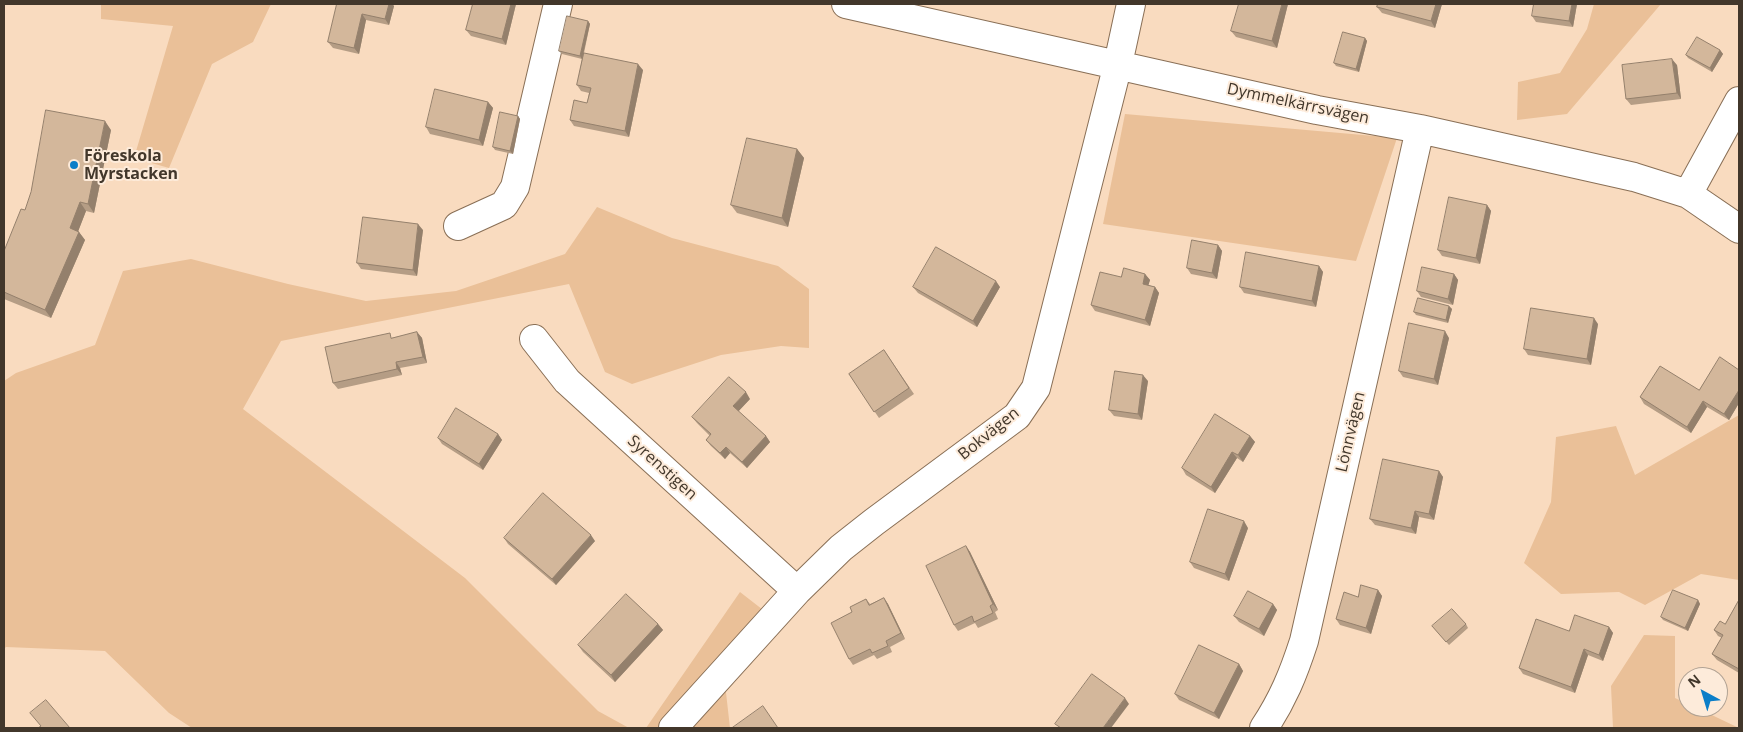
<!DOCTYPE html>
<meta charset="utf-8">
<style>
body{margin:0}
#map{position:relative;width:1743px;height:732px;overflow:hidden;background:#f9dbbf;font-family:"Open Sans",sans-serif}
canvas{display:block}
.frame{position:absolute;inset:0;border:5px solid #42372b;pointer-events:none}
.north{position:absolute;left:1678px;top:667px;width:50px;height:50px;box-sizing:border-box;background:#fdebda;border:1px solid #b2a394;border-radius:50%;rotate:321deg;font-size:14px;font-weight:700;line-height:20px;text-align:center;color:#42372b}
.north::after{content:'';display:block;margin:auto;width:18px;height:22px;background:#0b7ec8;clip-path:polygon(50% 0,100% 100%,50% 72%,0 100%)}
</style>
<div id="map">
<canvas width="1743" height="732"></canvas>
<div class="frame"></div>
<div class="north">N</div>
</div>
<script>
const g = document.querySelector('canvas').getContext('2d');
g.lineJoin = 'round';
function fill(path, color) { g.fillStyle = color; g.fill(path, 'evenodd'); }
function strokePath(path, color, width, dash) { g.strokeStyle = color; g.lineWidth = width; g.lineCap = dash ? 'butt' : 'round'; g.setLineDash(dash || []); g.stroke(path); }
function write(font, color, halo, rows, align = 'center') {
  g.font = font + ' "Open Sans",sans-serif'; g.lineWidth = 4; g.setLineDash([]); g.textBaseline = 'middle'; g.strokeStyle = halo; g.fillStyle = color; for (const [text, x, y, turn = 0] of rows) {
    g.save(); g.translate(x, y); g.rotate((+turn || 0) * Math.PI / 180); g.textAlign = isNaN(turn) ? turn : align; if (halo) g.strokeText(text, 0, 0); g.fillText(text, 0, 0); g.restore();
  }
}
const green = new Path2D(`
 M101,4h170l-18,38 -41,22 -43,104 -35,-10 39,-132 -72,-7z
 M1594,4h67l-94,110 -50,6 1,-38 42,-9 27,-44z
 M1125,114l272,24 -41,123 -253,-37z
 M597,207l75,31 106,28 31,23v59l-28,-2 -60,9 -89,29 -27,-12 -36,-88 -288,57 -38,68 222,169 133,133 31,17h-437l-23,-15 -64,-62 -99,-4 -2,2v-268l12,-8 79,-28 28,-74 68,-12 97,25 78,17 90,-10 109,-37z
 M1739,415v165l-38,-6 -56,31 -26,-13 -58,2 -37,-31 27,-61 5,-65 60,-11 19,49z
 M740,592l27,21 -44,53 7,62h-84z
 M1644,635l31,1v62l13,6v3h7l44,21h-126l-2,-42z`);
const street = new Path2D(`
 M846,4l471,106 103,19 214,48 54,17 51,35
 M1688,194l51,-93
 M458,226l46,-21 11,-18 43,-183
 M534,339l33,42 230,210
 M673,728l124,-137 44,-43 33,-26 143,-106 19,-28 82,-324 13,-60
 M1264,728c19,-29 29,-53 40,-87l116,-512`);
const wall = new Path2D(`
 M337,4h55l2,2 -5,19 -23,-5 -7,34 -26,-6 -5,-6z
 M473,4h43l-10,41 -35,-9 -5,-6z
 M1288,4l-11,44 -41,-11 -5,-6z
 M1378,4h64l-7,24 -53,-15 -5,-6z
 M1577,4l-4,23 -37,-5 -4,-6z
 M588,21l2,3 -6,29 59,17 -14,67 -55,-11 -4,-6 17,-17 2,-10 -8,-2 -4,-6 5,-26 -20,-5 -3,-3z
 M1365,38l2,3 -8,31 -23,-6 -2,-3z
 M1720,50l3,4 -11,18 -24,-14 -2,-3z
 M1677,65l4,34 -50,6 -5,-6z
 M488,102l5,6 -10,38 -53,-12 -4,-7z
 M518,116l2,3 -7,35 -18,-4 -2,-3z
 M111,130l-17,83 -8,-2 -8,20 7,9 -34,78 -47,-19v-48l21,-41z
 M797,149l7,9 -16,69 -51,-14 -6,-8z
 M1487,205l4,6 -11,53 -38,-8 -4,-6z
 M423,230l-6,46 -56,-7 -4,-6z
 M1218,245l4,6 -5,28 -26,-5 -4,-6z
 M1319,266l4,6 -7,35 -72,-14 -4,-6z
 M1145,274l5,6 -2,5 7,2 4,6 -9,33 -55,-15 -4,-6 30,-28z
 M1454,274l4,6 -5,25 -32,-8 -4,-6z
 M913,287h87l-23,40 -59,-34z
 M1449,306l3,3 -4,14 -32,-8 -2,-3z
 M1598,324l-7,41 -63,-10 -4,-6z
 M417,332l5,6 5,25 -27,5 2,7 -64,14 -5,-6 60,-45z
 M1449,338l-11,47 -35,-8 -4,-6z
 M884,350l30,44 -35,24 -30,-44z
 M1739,370v33l-10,17 -22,-13 -16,26 -47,-29 -4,-7 59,-7z
 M1148,381l-6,39 -28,-4 -5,-6z
 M750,399l-12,12 28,25 4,6 -23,26 -17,-15 -5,6 -14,-13 -5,-6 4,-4 -13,-13 -5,-6z
 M498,434l4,6 -19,30 -41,-26 -4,-6z
 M1250,436l5,6 -12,20 -6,-4 -22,35 -29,-18 -4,-7z
 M1439,471l4,6 -9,43 -15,-3 -3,17 -41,-9 -5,-6z
 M1248,528l-19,53 -35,-13 -4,-6z
 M504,538l91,3 -39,44 -48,-41z
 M966,546l4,6 28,58 -3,2 3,7 -20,9 -3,-5 -17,8 -4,-6z
 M1378,590l4,6 -11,38 -31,-9 -4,-6z
 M884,598l4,6 17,35 -15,8 2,5 -15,7 -3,-4 -21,10 -4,-6 3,-47 14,-13 4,5z
 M1698,600l2,4 -12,27 -25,-11 -2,-3z
 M1739,600v73l-22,-13 -5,-6 10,-16 -4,-2 -4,-6 11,-6z
 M1273,604l4,6 -13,26 -25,-14 -5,-6z
 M658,624l5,6 -48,52 -32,-30 -5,-7z
 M1466,624l2,4 -19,17 -17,-19z
 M1609,627l4,6 -10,28 -15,-6 -13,38 -52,-19 -4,-6 50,-37z
 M1239,664l4,7 -24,48 -40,-19 -4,-6z`);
const shadedWall = new Path2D(`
 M389,4h3l2,2 -5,19 -4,-6z
 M511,4h5l-10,41 -4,-6z
 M1282,4h6l-11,44 -5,-7z
 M1436,4h6l-7,24 -4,-7z
 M1572,4h5l-4,23 -4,-6z
 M362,14l4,6 -7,34 -5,-6z
 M588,21l2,3 -8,35 -2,-3z
 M1365,38l2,3 -8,31 -3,-3z
 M1720,50l3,4 -11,18 -2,-4z
 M1672,59l5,6 4,34 -4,-6z
 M638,64l5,6 -14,67 -4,-6z
 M488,102l5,6 -10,38 -4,-6z
 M518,116l2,3 -7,35 -3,-3z
 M105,121l6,9 -17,83 -6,-9z
 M797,149l7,9 -16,69 -6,-9z
 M80,202l6,9 -10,26 -6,-9z
 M1487,205l4,6 -11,53 -4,-6z
 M418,224l5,6 -6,46 -4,-6z
 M79,232l6,8 -34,78 -6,-8z
 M1218,245l4,6 -5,28 -5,-6z
 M1319,266l4,6 -7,35 -4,-6z
 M1145,274l5,6 -3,10 -4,-6z
 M1454,274l4,6 -5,25 -5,-6z
 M996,281l4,6 -23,40 -4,-6z
 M1155,287l4,6 -9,33 -5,-6z
 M1449,306l3,3 -4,14 -2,-3z
 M1594,318l4,6 -7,41 -4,-6z
 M1445,331l4,7 -11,47 -4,-6z
 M417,332l5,6 5,25 -4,-6z
 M396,362l4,6 2,7 -5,-6z
 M1143,375l5,6 -6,39 -4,-6z
 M1739,390v13l-10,17 -5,-6z
 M746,392l4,7 -13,14 -4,-7z
 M1703,401l4,6 -16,26 -4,-6z
 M498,434l4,6 -19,30 -4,-6z
 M766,436l4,6 -23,26 -5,-6z
 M1250,436l5,6 -12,20 -5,-7z
 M726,447l4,6 -5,6 -5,-6z
 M1232,452l5,6 -22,35 -4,-6z
 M1439,471l4,6 -9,43 -5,-6z
 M1415,511l4,6 -3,17 -5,-6z
 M1244,521l4,7 -19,53 -4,-7z
 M591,535l4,6 -39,44 -4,-6z
 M966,546l4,6 28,58 -5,-6z
 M1378,590l4,6 -11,38 -5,-6z
 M884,598l4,6 17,35 -4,-6z
 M1698,600l2,4 -12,27 -3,-3z
 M1273,604l4,6 -13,26 -5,-7z
 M658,624l5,6 -48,52 -4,-7z
 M1609,627l4,6 -10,28 -4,-6z
 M1584,649l4,6 -13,38 -4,-6z
 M1239,664l4,7 -24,48 -5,-6z
 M1125,698l4,6 -18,24h-8z`);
const building = new Path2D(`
 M337,4h52l-4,15 -23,-5 -8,34 -26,-6z
 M473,4h38l-9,35 -36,-9z
 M1239,4h43l-10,37 -41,-10z
 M1378,4h58l-5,17 -54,-14z
 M1534,4h38l-3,17 -37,-5z
 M567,16l21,5 -8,35 -21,-5z
 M1343,32l22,6 -9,31 -22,-6z
 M1697,37l23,13 -10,18 -24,-13z
 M584,53l54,11 -13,67 -55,-11 4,-20 13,3 4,-15 -14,-3z
 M1672,59l5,34 -51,6 -4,-34z
 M435,89l53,13 -9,38 -53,-13z
 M46,110l59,11 -17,83 -8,-2 -10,26 9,4 -34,78 -41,-18v-41l17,-42 4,1 6,-18z
 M500,112l18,4 -8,35 -17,-4z
 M747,138l50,11 -15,69 -51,-13z
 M1449,197l38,8 -11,53 -38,-8z
 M363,217l55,7 -5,46 -56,-7z
 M1192,240l26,5 -6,28 -25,-5z
 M936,247l60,34 -23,40 -60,-34z
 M1246,252l73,14 -7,35 -72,-14z
 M1422,267l32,7 -6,25 -31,-8z
 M1124,268l21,6 -2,10 12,3 -10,33 -54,-15 9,-33 21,5z
 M1418,298l31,8 -3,14 -32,-8z
 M1531,308l63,10 -7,41 -63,-10z
 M1409,323l36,8 -11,48 -35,-8z
 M417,332l6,25 -27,5 1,7 -64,14 -8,-36 65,-14 1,5z
 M884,350l25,38 -35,24 -25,-38z
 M1720,357l19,13v20l-15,24 -21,-13 -16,26 -47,-30 20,-31 39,24z
 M1115,371l28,4 -5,39 -29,-4z
 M729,377l17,15 -13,14 33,30 -24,26 -16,-15 -6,6 -14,-13 5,-6 -19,-17z
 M456,408l42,26 -19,30 -41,-26z
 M1215,414l35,22 -12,19 -6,-3 -21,35 -29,-19z
 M1383,459l56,12 -10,43 -14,-3 -4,17 -41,-9z
 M543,493l48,42 -39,44 -48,-41z
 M1208,509l36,12 -19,53 -35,-12z
 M966,546l27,58 -3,2 3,7 -19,9 -2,-6 -18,9 -28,-59z
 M1361,585l17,5 -12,38 -30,-9 8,-27 14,5z
 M1673,590l25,10 -13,28 -24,-11z
 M1248,591l25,13 -14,25 -25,-13z
 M626,594l32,30 -47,51 -33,-30z
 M884,598l17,35 -15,8 2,5 -16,7 -2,-4 -21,10 -18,-36 21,-11 -2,-5 16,-8 3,6z
 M1739,600v69l-27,-15 11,-19 -9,-5 6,-9 5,3z
 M1452,609l14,15 -20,18 -14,-16z
 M1575,615l34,12 -10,28 -15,-6 -13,38 -52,-19 17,-49 33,12z
 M1199,645l40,19 -25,49 -39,-19z
 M1092,674l33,24 -22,30h-42l-6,-4z
 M46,700l24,28h-32l3,-2 -11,-13z
 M763,706l15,22h-46z`);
const markers = [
 [74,165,5,"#0b7ec8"]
];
const streetNames = [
 ["Dymmelkärrsvägen",1298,104,12],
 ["Lönnvägen",1351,432,-77],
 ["Bokvägen",989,434,-39],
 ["Syrenstigen",662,468,42]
];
const poiNames = [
 ["Föreskola",84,156],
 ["Myrstacken",84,174]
];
fill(green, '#eac098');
strokePath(street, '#896f56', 30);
strokePath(street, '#fff', 28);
fill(wall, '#b59d85');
fill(shadedWall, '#94806c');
fill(building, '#d3b79b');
strokePath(building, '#94806c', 1);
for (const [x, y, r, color] of markers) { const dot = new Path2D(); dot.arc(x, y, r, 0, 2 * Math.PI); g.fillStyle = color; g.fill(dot); strokePath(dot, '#fdebda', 2); }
write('16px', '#42372b', '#fdebda', streetNames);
write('bold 16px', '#42372b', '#fdebda', poiNames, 'left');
</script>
